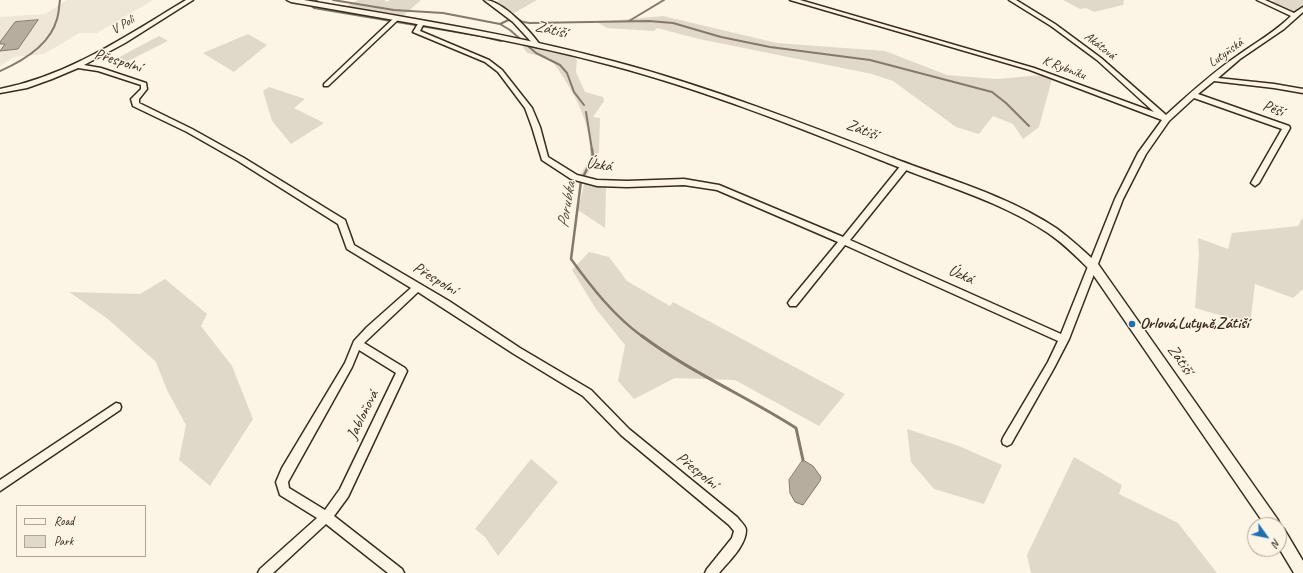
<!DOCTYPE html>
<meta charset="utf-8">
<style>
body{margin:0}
#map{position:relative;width:1303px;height:573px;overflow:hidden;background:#fcf5e5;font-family:Caveat,sans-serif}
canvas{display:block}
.legend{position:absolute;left:16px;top:505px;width:130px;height:52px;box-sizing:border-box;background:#fcf5e5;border:1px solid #afa495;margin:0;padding:5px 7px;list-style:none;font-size:12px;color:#3b2a1e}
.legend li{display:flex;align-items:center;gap:8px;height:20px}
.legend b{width:20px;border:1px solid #afa495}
.north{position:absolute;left:1247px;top:517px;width:40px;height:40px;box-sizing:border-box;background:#fcf5e5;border:1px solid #afa495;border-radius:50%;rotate:123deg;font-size:11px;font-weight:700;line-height:16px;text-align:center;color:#3b2a1e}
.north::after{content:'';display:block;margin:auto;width:14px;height:18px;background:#1f6fb2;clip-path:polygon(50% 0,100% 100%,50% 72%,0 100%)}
</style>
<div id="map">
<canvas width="1303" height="573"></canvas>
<ul class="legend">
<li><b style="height:5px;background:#fcf5e5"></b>Road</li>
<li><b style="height:11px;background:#e0d8c8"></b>Park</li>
</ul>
<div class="north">N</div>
</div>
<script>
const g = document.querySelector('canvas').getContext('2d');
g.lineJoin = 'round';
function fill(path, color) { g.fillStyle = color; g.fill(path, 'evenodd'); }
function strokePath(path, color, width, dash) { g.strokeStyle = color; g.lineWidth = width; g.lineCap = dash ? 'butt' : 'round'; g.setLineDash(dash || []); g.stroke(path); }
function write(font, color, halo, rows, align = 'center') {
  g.font = font + ' Caveat,sans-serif'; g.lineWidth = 3; g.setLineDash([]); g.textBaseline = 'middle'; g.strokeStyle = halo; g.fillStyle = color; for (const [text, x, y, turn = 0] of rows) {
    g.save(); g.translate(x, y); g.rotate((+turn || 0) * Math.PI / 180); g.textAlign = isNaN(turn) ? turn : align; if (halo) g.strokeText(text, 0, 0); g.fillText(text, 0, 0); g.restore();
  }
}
const built = new Path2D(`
 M67,0h86l-56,33h-18l-35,21 -30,3 -14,9v-49l45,-3z`);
const green = new Path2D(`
 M358,0h26l3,2 3,-2h31l-18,16 -56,-10z
 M500,0h37l-23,13 -18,-11z
 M1063,0h61l-1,5 -29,7 -8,-4 -6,1z
 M1275,0h28v6l-9,6 -24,-9z
 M663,16l114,27 108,8 62,24 50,4 45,-4 10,4 -13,48 -16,12 -10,-15 -20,-8 -14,18 -23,-7 -63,-46 -21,-7 -173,-35 -42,-11 -3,3 -47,-3 -10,-6z
 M248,34l19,11 -33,27 -31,-19z
 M159,36l9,5 -50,25 -8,-4z
 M522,45l47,11 8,3 -1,13 9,20 18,5 1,4 -11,16 7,1 -1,34 -13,25 -6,-2c3,-5 10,-13 10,-19 2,-36 -20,-70 -40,-98l-23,-5z
 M269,87l36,12 -11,9 30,15 -33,21 -19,-23 -9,-30z
 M584,184l9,3h13l-1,41 -27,-18z
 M1303,217v72l-10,9 -38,-14 -5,40 -55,-16 4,-53 -1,-17 30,11 4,-16 66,-7z
 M589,252l20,5 18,24 43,25 3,-4 172,92 -26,32 -84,-46 -60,-2 -41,21 -16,-18 7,-36 -29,-36 -24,-39z
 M165,279l42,35 -6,12 31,40 21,53 -43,67 -31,-26 7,-35 -19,-35 -11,-28 -48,-43 -39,-27 71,2z
 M907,429l52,17 43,19 -18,39 -50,-15 -23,-27z
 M1074,457l48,28 -3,9 59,29 39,50h-186l-4,-18z
 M531,459l27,23 -60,74 -13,-19 -10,-8z`);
const water = new Path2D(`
 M38,20l-20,29 -18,2 5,-7h-5v-2l15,-20z
 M803,460l10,6 8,11 -1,4 -17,24 -8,-3 -5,-9 -1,-13z`);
const streamFar2 = new Path2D(`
 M317,0l-7,5 4,3 166,28 21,5
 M333,0l61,10 49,3 57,11 10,6 26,23 24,12 7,8 7,19 10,13
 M629,21l35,-21
 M500,24l15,-7 8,5 7,1 119,-2 24,2 48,14 49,10 100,13 122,32 14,11 23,23
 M0,71c23,-10 50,-26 57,-52 2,-6 2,-13 3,-19
 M586,112l6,38`);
const streamFar1 = new Path2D(`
 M592,149l1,8 -12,24 -10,78c21,29 43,57 72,78`);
const stream = new Path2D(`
 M642,336c48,36 104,60 154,92l7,32`);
const minor = new Path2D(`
 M186,0h7l-68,43 -41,22 17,3 45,15 1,6 -8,10v4l53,26 52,29 101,62 9,25 95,56 71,47 71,42 38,39 108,88c3,4 9,9 9,13 0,16 -18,32 -27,43h-14l2,-4 25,-31 2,-7 -5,-6 -108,-90 -38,-39 -69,-42 -96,-62 -54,51 41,25 2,3 -59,126 -14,19 68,53 2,4h-16l-62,-49 -53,49h-15l2,-4 57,-51 -37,-23 -4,-13 6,-14 63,-105 9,-22 13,-14 44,-39 -64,-39 -9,-25 -100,-63 -51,-29 -54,-26 -2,-7 10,-10v-4l-43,-14 -20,-3 -26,11 -25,9 -27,5v-4c70,-14 126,-53 186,-89zM359,350l37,23 -56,116 -15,21 -36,-22 -1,-6 64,-115z
 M484,0c19,0 46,31 57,46l-1,1h-4l-23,-25z
 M790,0h10l234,68 120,44 -57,-52 -46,-34 -42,-26h7l39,24 46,34 65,57c23,-21 45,-41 71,-59 18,-13 38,-24 54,-40l-34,-16h8l29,13 9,-6v5l-19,17 -44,30 -22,19 56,6 29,5v4l-29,-5 -60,-7 -16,13 91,32 1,2 -31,55 -4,3 -4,-3 31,-54 -88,-31 -25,23 -23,33 -23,45 -54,140 -15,29 -43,76 -4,2 -4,-2 -1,-3 1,-3 45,-76 10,-21 -213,-96 -49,61h-6l-2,-3 2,-3 48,-58 -121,-52 -33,-5 -57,2 -30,-1 -26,-7 -29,-19 -10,-33 -7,-19 -27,-36 -13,-10 -72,-30 6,-10h4l1,1 -4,8 69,29 13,10 30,38 8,19 8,30 29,18 20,5 30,1 57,-2 35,6 124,52 59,-73h6l1,2 -1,2 -58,72 211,94 54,-135 23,-46 24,-33 -132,-50z
 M395,17l5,1 -72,68h-4v-2z
 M116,403l4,1 1,3 -1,3 -120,81v-11z`);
const tertiary = new Path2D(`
 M287,0h17c105,18 209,34 312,62 94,25 186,61 277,96 54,21 113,37 163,70 15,11 28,23 42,36l180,256 2,5 -1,2 5,2 19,32v12h-9l-15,-25v-23h-14l-175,-255c-13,-13 -26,-26 -42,-37 -48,-32 -106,-48 -160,-70 -91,-36 -183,-73 -278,-98 -105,-28 -212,-44 -319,-63z`);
const markers = [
 [1132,324,4,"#1f6fb2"]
];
const farStreetnames = [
 ["V Poli",123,25,-31],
 ["Akátová",1100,46,38],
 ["Lutyňská",1226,53,-36],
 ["K Rybníku",1064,68,21]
];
const streetNames = [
 ["Zátiší",551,30,13],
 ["Přespolní",118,61,17],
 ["Pěší",1273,109,20],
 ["Zátiší",862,130,21],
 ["Úzká",599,165,8],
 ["Úzká",961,275,24],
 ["Přespolní",435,279,31],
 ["Zátiší",1180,360,55],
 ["Jabloňová",363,415,-64],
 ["Přespolní",697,471,39]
];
const poiNames = [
 ["Orlová,Lutyně,Zátiší",1140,324]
];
const waterNames = [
 ["Porubka",567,205,-81]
];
fill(built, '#eee6d6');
fill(green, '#e0d8c8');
fill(water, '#b7ad9e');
strokePath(water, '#85796b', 1);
strokePath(streamFar2, '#85796b', 2);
strokePath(streamFar1, '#85796b', 2.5);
strokePath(stream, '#85796b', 3);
strokePath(minor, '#3b2a1e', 3);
strokePath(tertiary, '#3b2a1e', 3);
fill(minor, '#fcf5e5');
fill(tertiary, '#fcf5e5');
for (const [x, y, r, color] of markers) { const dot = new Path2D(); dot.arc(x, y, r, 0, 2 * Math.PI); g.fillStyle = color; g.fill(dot); strokePath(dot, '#fcf5e5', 1.5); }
write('13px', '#3b2a1e', '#fcf5e5', farStreetnames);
write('16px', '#3b2a1e', '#fcf5e5', streetNames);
write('bold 16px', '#3b2a1e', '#fcf5e5', poiNames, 'left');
write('italic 17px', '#605144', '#fcf5e5', waterNames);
</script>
